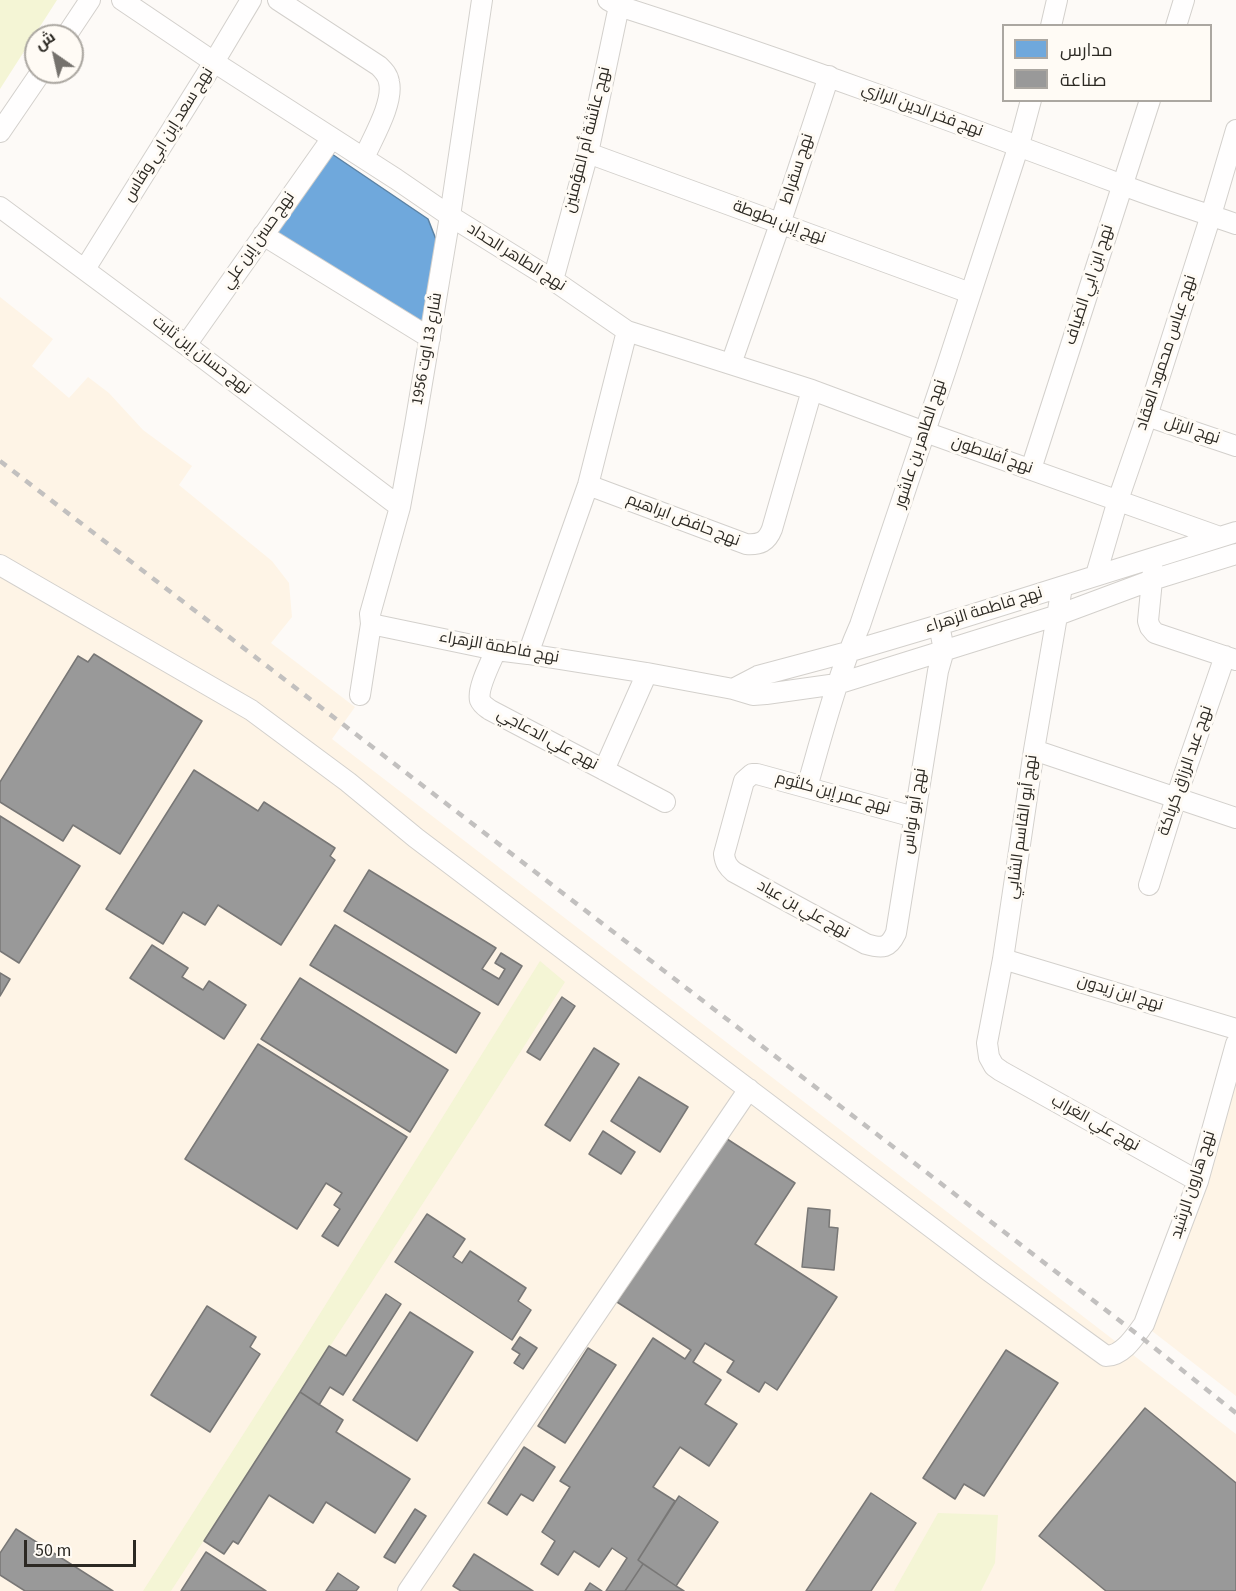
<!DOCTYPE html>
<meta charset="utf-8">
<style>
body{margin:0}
#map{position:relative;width:1236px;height:1591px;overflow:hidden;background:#fdfaf7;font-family:"Source Sans 3",Cairo,sans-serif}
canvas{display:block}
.legend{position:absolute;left:1002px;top:24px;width:210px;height:78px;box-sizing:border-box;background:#fffbf5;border:2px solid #aba7a1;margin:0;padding:8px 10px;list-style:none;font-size:18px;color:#2c2923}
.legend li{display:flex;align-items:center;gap:12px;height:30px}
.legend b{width:30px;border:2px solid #aba7a1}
.north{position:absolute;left:24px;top:24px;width:60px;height:60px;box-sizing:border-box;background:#fffbf5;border:2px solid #aba7a1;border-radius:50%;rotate:326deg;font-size:16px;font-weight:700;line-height:24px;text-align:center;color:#2c2923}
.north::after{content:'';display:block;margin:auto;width:21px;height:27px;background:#75726d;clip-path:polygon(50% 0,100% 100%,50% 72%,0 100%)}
.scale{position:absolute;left:24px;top:1540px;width:112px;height:27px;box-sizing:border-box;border:3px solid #2c2923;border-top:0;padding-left:8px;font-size:18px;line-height:21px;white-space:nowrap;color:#2c2923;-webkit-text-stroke:4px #fffbf5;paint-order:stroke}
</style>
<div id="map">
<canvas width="1236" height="1591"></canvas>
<ul class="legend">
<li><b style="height:16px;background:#6fa8dc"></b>مدارس</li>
<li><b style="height:16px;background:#999"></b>صناعة</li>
</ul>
<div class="north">ش</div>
<div class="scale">50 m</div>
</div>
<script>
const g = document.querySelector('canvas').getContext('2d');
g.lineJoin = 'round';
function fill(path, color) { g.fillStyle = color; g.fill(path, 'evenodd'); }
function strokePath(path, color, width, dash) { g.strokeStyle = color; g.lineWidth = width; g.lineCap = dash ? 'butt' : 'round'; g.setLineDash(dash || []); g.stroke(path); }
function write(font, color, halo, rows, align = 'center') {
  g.font = font + ' "Source Sans 3",Cairo,sans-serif'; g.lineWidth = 6; g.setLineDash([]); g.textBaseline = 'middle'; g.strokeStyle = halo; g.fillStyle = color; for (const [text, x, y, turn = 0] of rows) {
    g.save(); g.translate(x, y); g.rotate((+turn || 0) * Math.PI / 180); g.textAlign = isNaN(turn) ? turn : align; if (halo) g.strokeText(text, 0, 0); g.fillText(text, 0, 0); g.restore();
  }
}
const built = new Path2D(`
 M0,297l53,42 -21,27 37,32 19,-21 21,16 34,37 49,36 -13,19 93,76 17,22 3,34 -21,26 84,64 -23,32 904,695v157h-1236z
 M1236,1064v332l-84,-65z`);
const green = new Path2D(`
 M0,0h57l-57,89z
 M540,961l25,21 -86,135 -308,474h-28l158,-247z
 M938,1513l60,2 -3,48 -14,28h-87z`);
const schools = new Path2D(`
 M329,152l99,67 9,23 -11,80 -8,2 -145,-92z`);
const industry = new Path2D(`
 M94,654l108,67 -82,133 -47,-29 -10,16 -63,-39v-20l78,-126 10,6z
 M194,770l64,41 6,-9 71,46 -5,8 5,4 -54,85 -63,-40 -13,20 -22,-13 -20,32 -57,-35z
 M0,816l80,50 -61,97 -19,-12z
 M369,870l127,78 -14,21 17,10 6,-10 -10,-6 6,-10 21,13 -24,39 -154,-94z
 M335,925l145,88 -24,40 -146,-88z
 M152,945l36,23 -6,9 21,13 6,-9 37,24 -22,34 -94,-61z
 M0,973l10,6 -10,17z
 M300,978l148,92 -38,62 -149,-93z
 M562,997l13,9 -35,54 -13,-8z
 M258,1044l149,93 -69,109 -16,-10 18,-27 -6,-4 8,-12 -16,-10 -29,46 -112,-70z
 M594,1048l25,16 -49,77 -25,-16z
 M639,1077l49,30 -28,45 -49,-31z
 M603,1131l32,21 -14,22 -32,-20z
 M724,1137l71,46 -40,61 82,53 -60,93 -12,-8 -6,10 -32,-20 7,-11 -29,-18 -12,19 28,18 -16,24 32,20 -28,42 -29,-19 -27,40 22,14 -37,59 5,4 -18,27h-19l21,-33 -15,-10 -13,19 -25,-16 -16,24 -17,-11 14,-23 -13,-9 28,-45 -10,-6 93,-143 32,21 6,-9 -74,-48z
 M808,1208l22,2 -1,17 9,1 -4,42 -32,-3z
 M427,1214l38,25 -12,18 9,6 8,-12 56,37 -8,13 13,9 -19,30 -117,-78z
 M386,1294l15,10 -58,91 -13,-8 -11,18 -19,-13 29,-46 17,10z
 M207,1306l49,31 -6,10 10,7 -50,78 -59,-37z
 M410,1312l63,40 -56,89 -64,-41z
 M520,1337l17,11 -14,21 -9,-6 6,-9 -8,-5z
 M588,1348l28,17 -51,78 -27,-17z
 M1006,1350l52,33 -74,113 -20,-12 -9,15 -32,-21z
 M300,1392l43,28 -7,12 74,47 -35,54 -49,-31 -13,21 -44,-28 -31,49 -5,-3 -9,13 -20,-13z
 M1145,1408l91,75v108h-130l-67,-55z
 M524,1447l31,20 -22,34 -12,-7 -14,21 -19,-12z
 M871,1493l45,30 -45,68h-65z
 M679,1496l39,26 -42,64 -38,-26z
 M415,1509l11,7 -31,47 -11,-6z
 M16,1529l97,62h-88l-25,-16v-22z
 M206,1552l60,39h-85z
 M474,1554l59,37h-72l-8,-5z
 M643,1564l33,22 8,5h-59z
 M338,1573l21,14 -3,4h-30z
 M590,1583l12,8h-17z`);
const minor = new Path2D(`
 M122,0l92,62 182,117 54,37 103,64 74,51 -39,154 -60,169
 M278,0l101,66c5,5 9,9 10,16 5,21 -17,57 -25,76
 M608,0l11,6c169,54 335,116 501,178 38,15 78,27 116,40
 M1051,26l6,-26
 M1176,26l8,-26
 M66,36l24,-36
 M0,132l41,-60
 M588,153l382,140
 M0,207l186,138 214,162
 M263,235l167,103
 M85,269l129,-207 37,-62
 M553,280l35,-127 31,-147 3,-6
 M627,331l185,59 113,42 295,105
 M186,345l146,-207
 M731,364l49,-140 49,-148
 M1147,416l89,30
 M1031,469l119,-369
 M588,485l158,59c14,1 21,-2 26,-15l40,-139
 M0,565l251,145 97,72 68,56 573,433 117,85c17,0 29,-20 38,-32l54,-143 38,-137
 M1153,570l-5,51 2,6 5,6 81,27
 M1096,575l22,-75 29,-84 64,-201 25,-85
 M1062,587l-28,163 -31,209 -16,84 2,14 5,9 7,5 197,110
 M371,624l125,26 32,4 119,19 86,16 20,6 13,-1 71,-10 221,-69 94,-35 84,-26
 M496,650c-5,12 -19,38 -16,50 2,5 6,7 10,10l175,92
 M733,689l25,-13 90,-24 91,-27 297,-93
 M360,695l11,-71 -1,-10 30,-107 15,-82 35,-209 32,-216
 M1034,750l202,68
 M604,770l43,-97
 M807,787c16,-55 30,-110 53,-162l86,-256 73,-224 12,-45
 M914,817l-157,-43h-5l-8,7 -20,73c1,9 4,13 10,18l132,72c17,5 23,4 30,-11l42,-262 6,-21 -5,-25
 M1149,885l27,-87 49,-142
 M1003,959l233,70
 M408,1591l341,-502`);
const rail = new Path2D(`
 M0,461l1137,873 99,79`);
const streetNames = [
 ["نهج فخر الدين الرازي",922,111,20],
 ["نهج سعد إبن ابي وقاس",169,135,-58],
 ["نهج عائشة أم المؤمنين",588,140,-76],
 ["نهج سقراط",798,169,-72],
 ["نهج إبن بطوطة",779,223,20],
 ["نهج حسن إبن علي",259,241,-55],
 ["نهج الطاهر الحداد",516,258,32],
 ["نهج ابن ابي الضياف",1090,285,-72],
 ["شارع 13 اوت 1956",428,349,-80],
 ["نهج عباس محمود العقاد",1167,353,-72],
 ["نهج حسان إبن ثابت",201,356,37],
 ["نهج الرتل",1192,431,18],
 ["نهج الطاهر بن عاشور",921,444,-72],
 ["نهج أفلاطون",992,456,19],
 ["نهج حافض ابراهيم",683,521,21],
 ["نهج فاطمة الزهراء",984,611,-17],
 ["نهج فاطمة الزهراء",499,648,10],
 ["نهج علي الدعاجي",547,740,28],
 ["نهج عبد الرزاق كرباكة",1186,771,-71],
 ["نهج عمر إبن كلثوم",833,794,15],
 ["نهج أبو نواس",915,811,-81],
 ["نهج أبو القاسم الشابي",1023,827,-82],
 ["نهج علي بن عياد",803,910,29],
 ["نهج ابن زيدون",1120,994,17],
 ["نهج علي الغراب",1095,1124,29],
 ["نهج هارون الرشيد",1194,1185,-72]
];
fill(built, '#fef4e6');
fill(green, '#f4f5d5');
fill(schools, '#6fa8dc');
strokePath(schools, '#5b82a4', 1.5);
fill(industry, '#999');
strokePath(industry, '#787776', 1.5);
strokePath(minor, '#d3d0cc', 22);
strokePath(minor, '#fffefe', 20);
strokePath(rail, '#c2c0bf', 4.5, [8, 8]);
write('16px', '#2c2923', '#fffbf5', streetNames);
</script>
